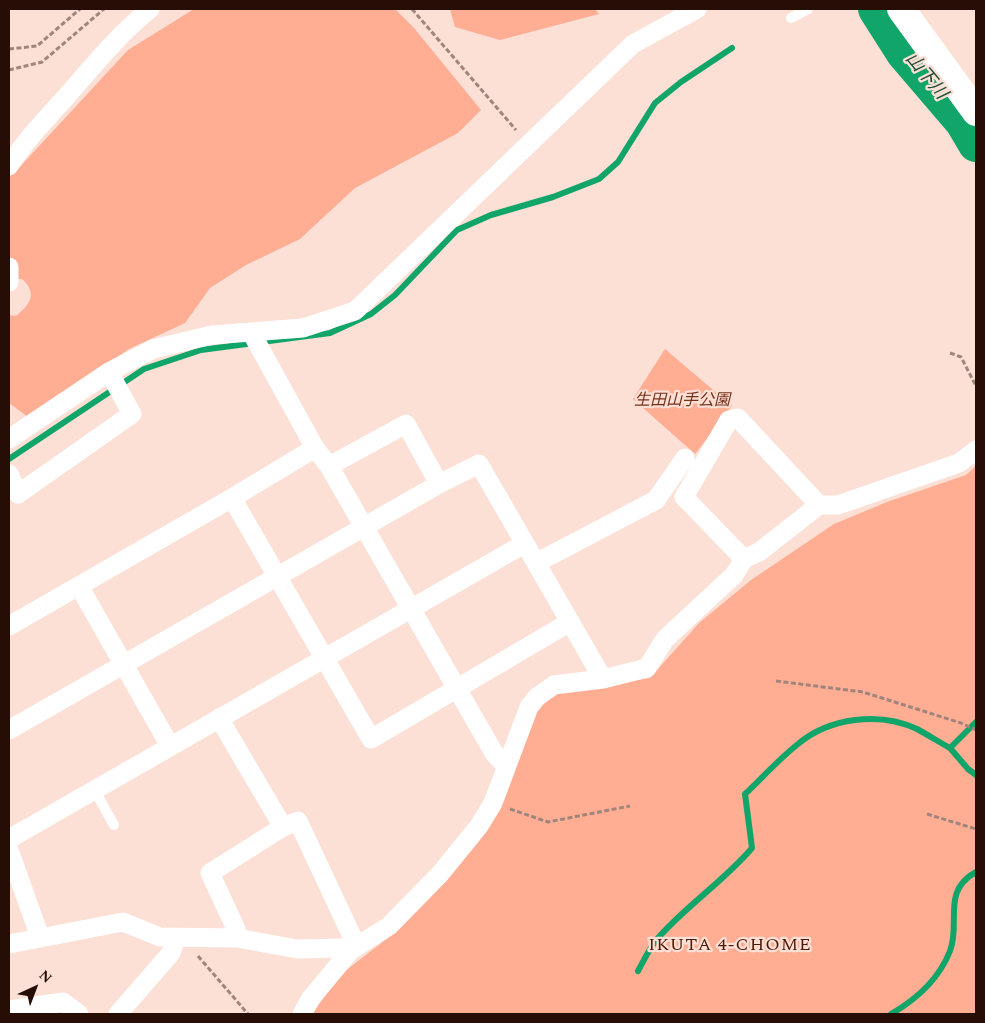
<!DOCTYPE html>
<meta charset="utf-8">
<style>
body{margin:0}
#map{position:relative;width:985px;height:1023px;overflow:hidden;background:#fcdfd5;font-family:Spectral,serif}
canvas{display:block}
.frame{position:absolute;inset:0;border:10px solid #260e06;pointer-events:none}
.north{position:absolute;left:10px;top:963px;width:50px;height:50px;-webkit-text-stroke:4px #fcdfd5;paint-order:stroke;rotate:43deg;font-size:14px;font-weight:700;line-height:20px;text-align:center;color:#260e06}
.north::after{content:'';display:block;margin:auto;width:18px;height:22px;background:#260e06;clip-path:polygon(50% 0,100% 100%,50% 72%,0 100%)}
</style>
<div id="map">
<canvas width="985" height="1023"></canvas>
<div class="frame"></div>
<div class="north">N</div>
</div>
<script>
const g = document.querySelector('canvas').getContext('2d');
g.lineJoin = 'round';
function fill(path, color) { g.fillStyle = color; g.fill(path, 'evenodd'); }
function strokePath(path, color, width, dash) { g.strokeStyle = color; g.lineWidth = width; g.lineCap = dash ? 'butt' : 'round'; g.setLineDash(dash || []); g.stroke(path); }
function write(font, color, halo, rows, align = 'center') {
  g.font = font + ' Spectral,"Noto Sans JP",serif'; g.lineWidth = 4.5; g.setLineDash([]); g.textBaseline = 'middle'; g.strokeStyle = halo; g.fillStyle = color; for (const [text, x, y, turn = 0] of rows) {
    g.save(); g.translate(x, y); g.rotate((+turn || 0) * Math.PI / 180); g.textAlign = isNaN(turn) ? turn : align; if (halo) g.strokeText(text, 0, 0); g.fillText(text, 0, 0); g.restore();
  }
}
const green = new Path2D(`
 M194,9h201l19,19 67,82 -23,23 -103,55 -55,51 -54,26 -36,23 -25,35 -56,26 -101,68 -19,-14v-88l7,1c14,-11 22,-23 6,-37h-13v-104l7,-4 112,-121z
 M450,9h145l4,5 -99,26 -45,-13z
 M665,349l67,57 -37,48 -62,-55z
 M976,466v548h-664l28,-39 53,-41 53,-55 89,-169 16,-16 99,-16 49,-55 52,-43 83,-56 53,-22 79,-27z`);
const stream = new Path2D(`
 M9,459l135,-90 57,-19 129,-17 41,-19 24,-19 62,-65 34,-15 62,-18 46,-18 19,-17 37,-59 26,-21 51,-34
 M976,722l-26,26 18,21 8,6
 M638,971c6,-11 12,-24 20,-33 29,-33 66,-57 94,-90l-7,-54c17,-16 34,-35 53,-50 31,-26 81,-33 119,-15 11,6 22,13 33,19
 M891,1014c26,-15 48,-35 59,-63 11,-28 -9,-60 26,-79`);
const river = new Path2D(`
 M876,9l28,44 59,69 13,22`);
const path = new Path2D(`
 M412,9l104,121
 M9,49l28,-3 43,-37
 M9,70l33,-8 62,-53
 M950,353l11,4 15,29
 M776,681l87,11 98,31 15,7
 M510,809l38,13 82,-16
 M927,814l49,15
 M198,956l50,58`);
const lane = new Path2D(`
 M791,18l17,-9
 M95,791l19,34`);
const street = new Path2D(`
 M9,166c16,-25 36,-46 56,-68 27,-31 53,-63 85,-89
 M9,267v15
 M251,332l64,116 14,18 165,287 12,13
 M9,439l100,-67 44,-23 59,-14 91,-7 52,-17 278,-267 64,-35
 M329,466l77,-42 33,60
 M9,474l9,20 114,-80 -23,-42
 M232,498l139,241 199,-117
 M744,559l-60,-62 45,-77 9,-2 81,87
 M536,563l120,-63 29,-42
 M79,586l91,160
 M9,626l223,-128 83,-50
 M219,718l64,109 -73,46 26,56 1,9
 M9,730l430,-246 40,-20 124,215
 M283,827l15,-6 59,126
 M9,839l515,-295
 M9,850l31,87
 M9,944l114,-22 37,15 77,1 60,11 44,-1 10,2
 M9,1010l54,-8 16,12
 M118,1014l53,-61 5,-15
 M302,1014l9,-16 40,-48 38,-24 51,-52 39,-48 14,-23 36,-96 8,-10 17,-12 49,-6 44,-11 18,-29 69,-64 10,-16 15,-7 60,-47h19l121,-42 17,-13`);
const secondary = new Path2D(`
 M901,9l75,103`);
const parkNames = [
 ["生田山手公園",682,402]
];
const waterNames = [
 ["山下川",925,77,50]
];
const neighbourhoodNames = [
 ["IKUTA 4-CHOME",730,946]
];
fill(green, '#ffad93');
strokePath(stream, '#11a56a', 6);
strokePath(river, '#11a56a', 36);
strokePath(path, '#a0857c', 3, [5, 2.5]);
strokePath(lane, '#fff', 10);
strokePath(street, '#fff', 19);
strokePath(secondary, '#fff', 28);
write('italic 16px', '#77311a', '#fcdfd5', parkNames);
write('italic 18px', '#1d4f36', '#fcdfd5', waterNames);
g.letterSpacing = '1px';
write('18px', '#501906', '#fcdfd5', neighbourhoodNames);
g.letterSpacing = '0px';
</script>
